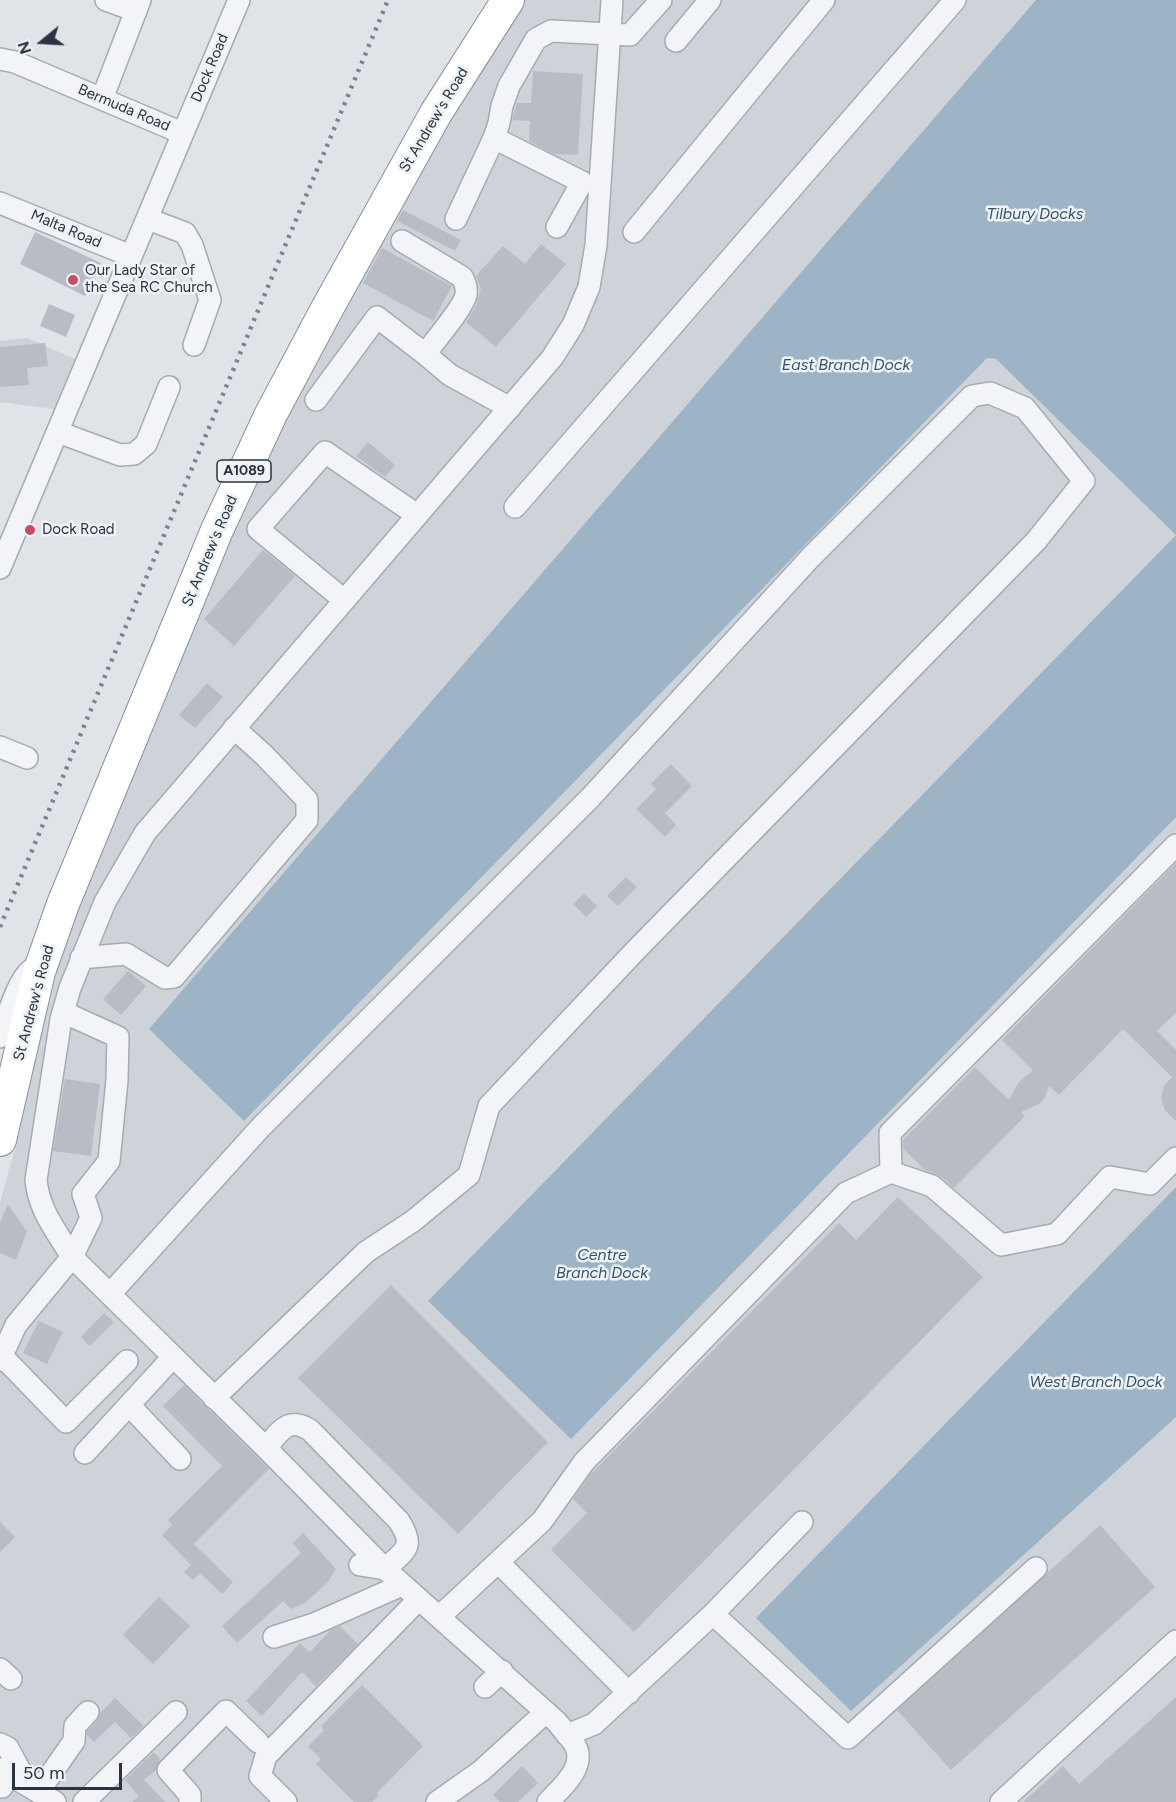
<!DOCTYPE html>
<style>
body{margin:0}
#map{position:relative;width:1176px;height:1802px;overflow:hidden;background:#e0e4e8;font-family:Figtree,sans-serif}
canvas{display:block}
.north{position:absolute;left:12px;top:12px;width:60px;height:60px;-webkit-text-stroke:4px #eff3f6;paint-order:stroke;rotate:252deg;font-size:16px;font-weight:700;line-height:24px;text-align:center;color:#2a333f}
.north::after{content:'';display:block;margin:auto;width:21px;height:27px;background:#2a333f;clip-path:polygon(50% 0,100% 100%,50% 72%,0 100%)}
.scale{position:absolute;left:12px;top:1763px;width:110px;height:27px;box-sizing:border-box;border:3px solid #2a333f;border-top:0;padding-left:8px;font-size:18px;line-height:21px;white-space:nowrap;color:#2a333f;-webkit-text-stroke:4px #eff3f6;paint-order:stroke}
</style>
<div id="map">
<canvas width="1176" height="1802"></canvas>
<div class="north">N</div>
<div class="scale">50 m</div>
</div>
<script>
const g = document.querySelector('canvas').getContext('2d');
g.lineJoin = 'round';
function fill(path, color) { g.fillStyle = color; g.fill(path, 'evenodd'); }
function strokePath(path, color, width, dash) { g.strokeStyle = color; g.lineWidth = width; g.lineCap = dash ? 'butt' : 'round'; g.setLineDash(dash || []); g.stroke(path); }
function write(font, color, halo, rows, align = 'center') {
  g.font = font + ' Figtree,sans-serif'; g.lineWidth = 5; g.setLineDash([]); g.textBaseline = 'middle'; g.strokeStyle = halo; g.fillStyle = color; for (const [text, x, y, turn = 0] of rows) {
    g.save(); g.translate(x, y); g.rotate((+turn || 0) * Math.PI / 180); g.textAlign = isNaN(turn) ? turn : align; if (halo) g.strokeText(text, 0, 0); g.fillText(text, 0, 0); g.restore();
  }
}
const built = new Path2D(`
 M519,0h657v1802h-1176v-599l21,-77 1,-30 30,-123 108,-275 102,-233 103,-208z
 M27,338l48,21 -21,50 -54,-7v-61z`);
const water = new Path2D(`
 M1036,0h140v817l-605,622 -143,-138 748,-766 -180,-176 -9,-1 -743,763 -95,-92z
 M1176,1187v230l-325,294 -95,-93z`);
const building = new Path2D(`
 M533,71l50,3 -5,81 -24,-1 -25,-13 1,-20 -18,-1 5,-17h14z
 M403,210l58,30 -6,11 -58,-30z
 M35,232l66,31 -16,33 -65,-32z
 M541,244l25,20 -70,83 -30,-25 10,-16 5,-17 -5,-13 27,-30 22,18z
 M382,248l70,38 -19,35 -70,-38z
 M49,304l26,11 -9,22 -26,-11z
 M45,343l3,23 -21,2 2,17 -29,2v-40z
 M368,442l27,23 -10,12 -29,-21z
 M263,550l32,26 -61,70 -30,-27z
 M207,683l16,14 -28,31 -16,-13z
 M671,764l21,22 -27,27 11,12 -11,12 -29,-28 20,-20 -5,-5z
 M1176,863v150l-19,18 19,19v71l-11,-11 -4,-12 3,-12 8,-9 -49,-48 -64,66 -10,-9 -5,13 -5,5 -18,8 4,4 -71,72 -14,-12 -15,-6 -22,-22v-8l72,-73 34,33 10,-18 14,-12 -31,-30z
 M626,877l11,10 -19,19 -11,-10z
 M584,893l13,13 -11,11 -13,-13z
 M128,971l18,15 -25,29 -18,-16z
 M65,1079l35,5 -9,72 -38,-5z
 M898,1197l85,80 -349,355 -83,-82 36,-37 -14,-14 17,-24 249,-252 17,17z
 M8,1204l19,28 -11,28 -16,-7v-30z
 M391,1285l157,157 -90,92 -160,-156z
 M104,1313l10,9 -24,24 -9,-9z
 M39,1321l24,11 -16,32 -24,-11z
 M184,1385l85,84 -75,75 39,38 -11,12 -22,-21 -7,7 -9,-8 7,-7 -29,-30 10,-10 -4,-5 54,-54 -59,-60z
 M0,1522l15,15 -15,15z
 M1100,1525l55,62 -204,183 -54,-60z
 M303,1533l33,36 -8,13 -23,21 -14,6 -8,-8 -46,42 -15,-17 79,-73 -8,-10z
 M159,1597l31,29 -37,38 -30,-29z
 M340,1626l18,18 -42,42 -14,-14 -40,44 -16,-15 54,-58 10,9 21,-22z
 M362,1685l61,61 -46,47 2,2 -7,7h-18l-38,-38 5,-5 -13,-13 16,-16 -3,-4z
 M1176,1697v105h-153l40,-36 16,18z
 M115,1698l29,28 -13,12 -16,-16 -21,20 -7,-7v-4l10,-10 3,-8z
 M154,1752l6,7 -4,11 -12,10 21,22h-33l7,-6 -14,-16z
 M522,1766l16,17 -20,19h-18l-7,-7z`);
const minor = new Path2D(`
 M106,0l30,11
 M676,41l34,-41
 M0,59l15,3 167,71
 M102,99l38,-99
 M494,138l88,44 -25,45
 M0,203l131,53
 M148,219l37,14 7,12 18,55 -16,45
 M456,219l38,-81 5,-15 3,-17 7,-20 27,-47 15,-8 79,4 31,-35
 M634,232l190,-232
 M402,241l60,36c3,5 5,12 4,18 -3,13 -32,47 -41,59l25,21 60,33
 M316,400l61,-83 48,37
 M58,432l62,23 14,-1 12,-10 23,-57
 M515,507l440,-507
 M0,568l239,-568
 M344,600l-86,-71 67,-77 92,63
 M0,747l27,11
 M81,958l45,-4 39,24 9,-1 133,-157v-20l-43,-45 -30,-27
 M0,1037c7,-18 17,-56 31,-67l6,1
 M891,1172l-1,-39 286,-288
 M110,1294l151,-167 329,-329 221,-241 161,-161 18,-3 35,15 59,73 -48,60 -400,409 -147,156 -20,69 -56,46 -47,31 -152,146
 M2,1356l64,66 61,-61
 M0,1360l16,-35 56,-68 19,-39 -8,-24 26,-33 8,-81 1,-43 -55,-25
 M129,1405l51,54
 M266,1448c14,-17 22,-32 44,-18l89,91c17,27 6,29 -14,48l-25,-4
 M85,1453l88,-96
 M498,1562l131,131
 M713,1614l89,-92
 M439,1617l103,-96 42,-59 262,-269 45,-21 41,14 69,59 56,-11 53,-57 40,7 26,-26
 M274,1637l40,-13 88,-39
 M0,1669l11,10
 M485,1687l17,-16
 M567,1735l27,-11 119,-110 135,124 188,-170
 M0,1744l8,4 19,36
 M0,1769l55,33
 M0,1787h2
 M39,1791l35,-50 1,-15 13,-14
 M84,1802l92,-90
 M190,1802v-7l-22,-25 58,-59 32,31
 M286,1802l-26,-26 6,-20 153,-157
 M437,1802l44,-31 65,-59
 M548,1802c13,-14 39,-35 27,-57 -5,-8 -12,-15 -18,-23l-172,-153 -119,-121 -194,-191c-15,-25 -33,-46 -36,-77l25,-161 9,-31 35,-86 40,-69 407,-475 21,-33 16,-38 7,-42 16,-245
 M1001,1802l175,-161`);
const highway = new Path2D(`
 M0,1140l39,-168 24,-68 154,-374 54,-116 57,-107 108,-194 72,-113`);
const rail = new Path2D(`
 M0,927l388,-927`);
const markers = [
 [73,280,6,"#c64c67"],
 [30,530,6,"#c64c67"]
];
const shields = [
 [244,471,54]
];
const shieldNames = [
 ["A1089",244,471]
];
const streetNames = [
 ["Dock Road",210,68,-67],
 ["Bermuda Road",124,108,23],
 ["St Andrew's Road",434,120,-59],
 ["Malta Road",66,229,23],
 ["St Andrew's Road",210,551,-67],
 ["St Andrew's Road",34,1003,-75]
];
const poiNames = [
 ["Our Lady Star of",85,271],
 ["the Sea RC Church",85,288],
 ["Dock Road",42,530]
];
const waterNames = [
 ["Tilbury Docks",1035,214],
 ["East Branch Dock",846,365],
 ["Centre",602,1255],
 ["Branch Dock",602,1273],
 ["West Branch Dock",1096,1382]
];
fill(built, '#ced3da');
fill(water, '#9db4c6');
fill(building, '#b8bdc5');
strokePath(minor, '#a6abb2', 24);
strokePath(highway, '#88929e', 34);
strokePath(minor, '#f3f4f7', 21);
strokePath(highway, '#fff', 32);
strokePath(rail, '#7a8491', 4.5, [3, 6]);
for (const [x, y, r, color] of markers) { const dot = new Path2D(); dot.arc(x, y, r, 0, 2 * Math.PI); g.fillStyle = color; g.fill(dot); strokePath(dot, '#eff3f6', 2); }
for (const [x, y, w] of shields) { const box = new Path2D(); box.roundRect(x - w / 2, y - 11, w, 22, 4.5); g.fillStyle = '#eff3f6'; g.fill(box); strokePath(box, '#2a333f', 1.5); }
write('bold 14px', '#2a333f', null, shieldNames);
write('15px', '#2a333f', '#eff3f6', streetNames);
write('15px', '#2a333f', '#eff3f6', poiNames, 'left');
write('italic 16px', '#365470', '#eff3f6', waterNames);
</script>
